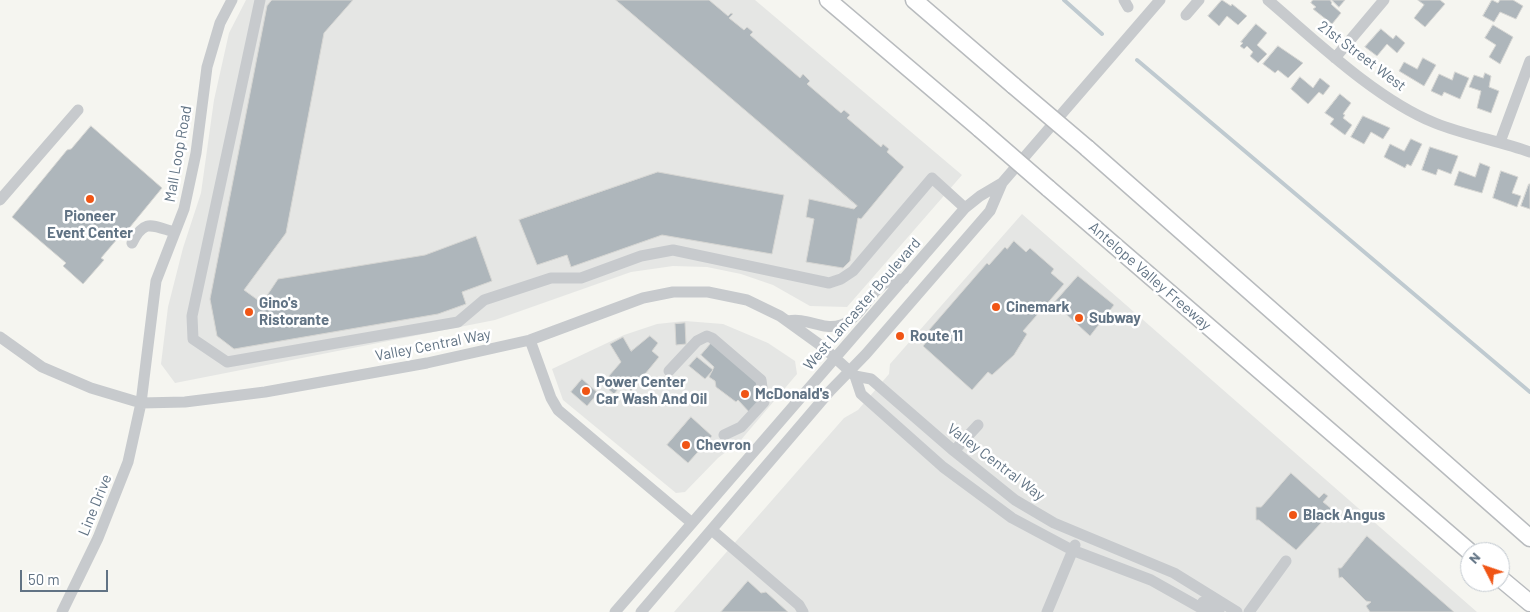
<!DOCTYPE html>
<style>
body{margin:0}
#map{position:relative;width:1530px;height:612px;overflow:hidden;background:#f5f5f0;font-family:Barlow,sans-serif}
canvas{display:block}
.north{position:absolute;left:1460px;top:542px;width:50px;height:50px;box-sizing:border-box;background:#fff;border:1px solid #c0c7ce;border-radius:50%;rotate:311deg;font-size:14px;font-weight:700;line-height:20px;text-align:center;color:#617384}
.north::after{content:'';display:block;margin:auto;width:18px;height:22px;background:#f05515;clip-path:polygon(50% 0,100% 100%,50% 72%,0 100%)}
.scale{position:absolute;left:20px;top:570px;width:88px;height:22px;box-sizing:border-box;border:2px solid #617384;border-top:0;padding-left:6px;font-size:15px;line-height:18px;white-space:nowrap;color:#617384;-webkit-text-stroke:4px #fff;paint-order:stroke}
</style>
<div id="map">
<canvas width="1530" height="612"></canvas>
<div class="north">N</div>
<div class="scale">50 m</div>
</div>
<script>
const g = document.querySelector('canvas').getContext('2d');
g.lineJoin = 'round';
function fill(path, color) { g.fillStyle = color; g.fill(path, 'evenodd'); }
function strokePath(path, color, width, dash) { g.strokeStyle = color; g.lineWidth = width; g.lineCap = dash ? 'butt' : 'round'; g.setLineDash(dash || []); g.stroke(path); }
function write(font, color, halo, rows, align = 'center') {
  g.font = font + ' Barlow,sans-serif'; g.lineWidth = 5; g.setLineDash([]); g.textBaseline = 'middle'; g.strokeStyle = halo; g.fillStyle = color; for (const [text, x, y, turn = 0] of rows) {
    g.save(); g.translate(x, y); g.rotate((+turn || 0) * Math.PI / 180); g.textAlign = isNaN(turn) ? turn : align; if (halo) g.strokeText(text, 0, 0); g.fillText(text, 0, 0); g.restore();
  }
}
const built = new Path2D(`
 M246,0h509l207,175 -115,132 -37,-1 -37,-21 -32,-11 -34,-7 -34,-1 -42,6 -136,48 -320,63 -14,-19 7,-57 15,-59 18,-55 13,-93 15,-67z
 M1022,214l455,398h-803l170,-194 14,-8 31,-36 1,-10z
 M685,321l38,3 45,19 27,18 2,13 -57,67 -22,17 -33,34 -9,1 -113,-93 -11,-31 72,-34 33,-11z`);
const stream = new Path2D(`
 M1064,0l38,34
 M1137,60l393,332`);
const building = new Path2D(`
 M272,0h81l-29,33 -38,200 -42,57 18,13 16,-24 147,-24 51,-19 16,45 -30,11 4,12 -28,10 -204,35 -17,-13 -7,-37 57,-293z
 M616,0h93l19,16 3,-3 2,1 -4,4 15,12 3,-3 6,5 -3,3 50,43 3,-4 7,7 -3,3 34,29 3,-3 6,5 -3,3 34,29 2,-3 6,5 -2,3 17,15 -43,52 -3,-1 -8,43 -7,7 -37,-6 8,-43 -8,-2 3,-18 45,10 3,-3z
 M1222,0l9,6 1,-2 15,12 -9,9 -11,-9 -8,10 -11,-10z
 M1313,0h17l2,3 -1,1 10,9 -9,11 -19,-15 3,-2 -5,-4z
 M1332,0h13l-6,7z
 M1418,0h22l5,4 -20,23 -11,-9 10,-13z
 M1492,0l6,3 2,-3h13l10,6 -7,13 -16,-7 -6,10 -11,-6z
 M1256,24l11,9 -10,12 10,9 -9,9 -8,-7 3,-4 -6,-6 -3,3 -4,-3 3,-3 -2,-1z
 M1493,25l20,12 -13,27 -11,-7 7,-12 -11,-7z
 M1381,29l12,10 3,-4 9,8 -8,10 -10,-9 -10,12 -12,-9z
 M1278,46l25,17 -15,15 -10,-8 -3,3 -12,-9z
 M1423,58l13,7 -12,21 -25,-15 5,-9 13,7z
 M1455,72l14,6 -9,21 -16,-7 -2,4 -11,-5 8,-17 13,6z
 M1485,73l6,3 -2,11 10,4 -8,22 -14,-5 4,-17 -12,-4 5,-12 9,3z
 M1300,77l13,11 7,-10 10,8 -7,9 -4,-3 -11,12 -17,-15z
 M1340,94l11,9 -8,11 2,1 -2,3 9,7 -7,10 -15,-11 4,-5 -9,-6z
 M1363,116l27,12 -7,11 -12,-7 -7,12 -13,-7z
 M91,126l71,62 -41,50h-3l-17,20 3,2 -21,24 -20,-18 3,-3 -54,-46 55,-67 4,-1z
 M1411,139l11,5 -11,22 -4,-2 -2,4 -21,-11 6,-13 14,7z
 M1430,147l28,9 -7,18 -13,-5 -2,6 -14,-5z
 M1480,163l10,4 -8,26 -28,-8 5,-14 16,6z
 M1501,171l17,6 -6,16 9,3 -4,11 -24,-9z
 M658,172l126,23 -12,59 -110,-19 -91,32 -4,-12 -30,10 -18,-45z
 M1529,184h1v25l-9,-3z
 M1014,241l12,11 4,-4 24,21 -3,4 13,11 -41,47 4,3 -13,21 -22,20 -4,-3 -16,18 -49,-44 10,-12 -4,-4 58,-67 2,2 16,-18 2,2z
 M1078,276l36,29 -24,31 -36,-33z
 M685,323l1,21 -10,1 -1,-21z
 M650,336l8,7 -6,8 7,6 -28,34 -8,-8 -9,11 -12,-10 19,-22 -11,-18 13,-7 8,14z
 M713,341l49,41 -6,12 8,7 -13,13 -13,-14 -2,2 -20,-15 -1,-6 -6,-4 5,-10 -13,-12z
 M697,357l16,13 -8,9 -16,-13z
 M582,379l16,14 -11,13 -16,-14z
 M691,417l21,19 -24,27 -21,-18z
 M1291,473l28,25 5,-5 4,3 -5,6 10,8 -37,40 -37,-30h-3v-13h5z
 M1367,536l87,76h-84l-4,-6 5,-4 -5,-1 -24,-24 -3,1 -1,-10h3z
 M748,581l13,12 5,-1 22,20h-67z`);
const minor = new Path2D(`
 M260,0l-68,316 1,23 34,23 231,-40 26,-22 67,-22h30l60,-22 32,-6 156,33 12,-4 12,-8 79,-93 33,30
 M1124,0l4,7
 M1268,0c48,41 108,99 167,123 30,12 64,18 95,29
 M1186,15l13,-15
 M1335,58l49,-58
 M1500,142l30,-81
 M0,200l78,-90
 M132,243c12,-24 19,-18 42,-11
 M788,321c19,-4 34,10 53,4 21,-7 28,-35 48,-44 4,-2 11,-2 15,-2
 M0,337l42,30 49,21 50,15 44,-1 80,-10 162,-29 103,-23 113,-42 30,-6h35l39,8 33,16 43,31 32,29 6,18 82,73 69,51 60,32 79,30 57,32
 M530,340l21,58 7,12 134,113
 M669,371l28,-30 10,-5 5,2 49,42 3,22 -23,25 -17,8
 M855,376l16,3 83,72 61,49 39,23 120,50 63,39
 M954,451l24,-26
 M713,531l86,74 4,7
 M1203,602l16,10
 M62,612l36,-74 30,-76 13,-59 15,-122 28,-72 12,-56 11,-86 13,-44 12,-23
 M615,612l350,-404 15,-12 22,-13
 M641,612l189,-221 36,-37 124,-143 12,-28 158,-183
 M1047,612l28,-67
 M1249,612l37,-51`);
const highway = new Path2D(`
 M828,0l152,129
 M914,0l100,86
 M1087,148l443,390
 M1048,188l422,364
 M1500,578l30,25`);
const highwayBridge = new Path2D(`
 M1014,86l73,62
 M980,129l68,59`);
const markers = [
 [90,199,5,"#f05515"],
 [996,307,5,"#f05515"],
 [249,312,5,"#f05515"],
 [1079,318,5,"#f05515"],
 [900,336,5,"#f05515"],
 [586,391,5,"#f05515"],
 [745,394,5,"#f05515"],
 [686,445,5,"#f05515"],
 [1293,515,5,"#f05515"]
];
const streetNames = [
 ["21st Street West",1362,56,37],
 ["Mall Loop Road",178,154,-80],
 ["Antelope Valley Freeway",1150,276,41],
 ["West Lancaster Boulevard",862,304,-49],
 ["Valley Central Way",433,345,-11],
 ["Valley Central Way",996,462,37],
 ["Line Drive",95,505,-68]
];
const poiNames = [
 ["Pioneer",90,216,"center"],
 ["Event Center",90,233,"center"],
 ["Gino's",259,303],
 ["Ristorante",259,320],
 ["Cinemark",1006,307],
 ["Subway",1089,318],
 ["Route 11",910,336],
 ["Power Center",596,382],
 ["Car Wash And Oil",596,399],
 ["McDonald's",755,394],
 ["Chevron",696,445],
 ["Black Angus",1303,515]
];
fill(built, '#e5e6e4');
strokePath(stream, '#bfcad0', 4);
fill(building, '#aeb6bb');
strokePath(building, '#d6d6d3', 1);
strokePath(highway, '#b8bbbe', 19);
strokePath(minor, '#c7cacd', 11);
strokePath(highway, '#fff', 16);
strokePath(highwayBridge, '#b8bbbe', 19, []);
strokePath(highwayBridge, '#fff', 16);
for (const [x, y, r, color] of markers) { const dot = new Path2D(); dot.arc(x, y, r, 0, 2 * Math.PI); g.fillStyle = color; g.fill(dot); strokePath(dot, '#fff', 2); }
write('15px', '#617384', '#fff', streetNames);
write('bold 15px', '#617384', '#fff', poiNames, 'left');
</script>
